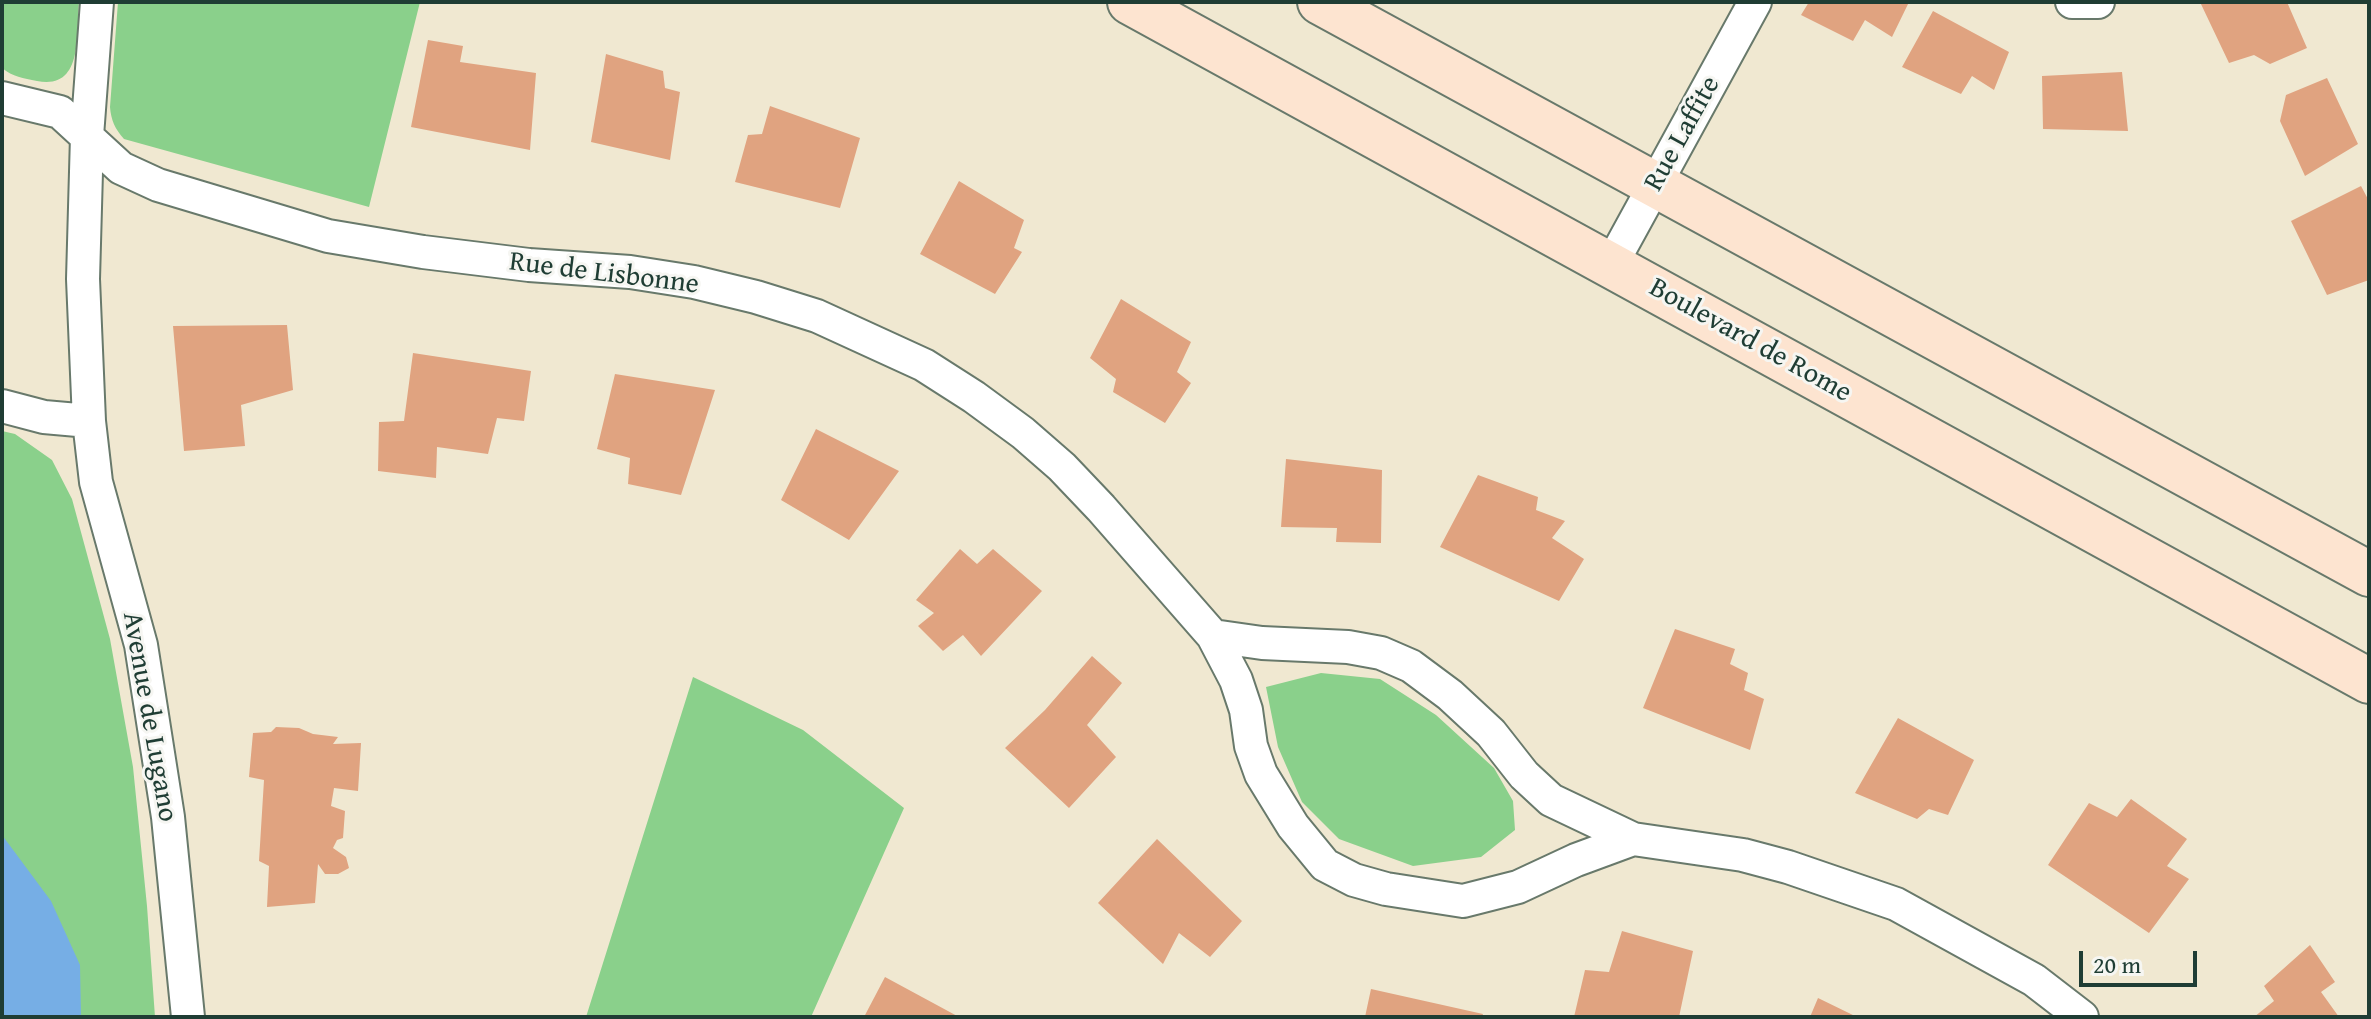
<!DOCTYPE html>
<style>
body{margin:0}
#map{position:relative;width:2371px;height:1019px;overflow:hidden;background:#f0e8d1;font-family:"Gentium Book Plus",serif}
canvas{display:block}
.frame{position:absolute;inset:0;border:4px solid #1f3d34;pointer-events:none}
.scale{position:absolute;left:2079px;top:951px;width:118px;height:36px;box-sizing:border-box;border:4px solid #1f3d34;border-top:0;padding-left:10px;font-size:24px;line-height:28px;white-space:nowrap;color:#1f3d34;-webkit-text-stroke:6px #f6f6f2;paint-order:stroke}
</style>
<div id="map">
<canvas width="2371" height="1019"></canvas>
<div class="frame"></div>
<div class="scale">20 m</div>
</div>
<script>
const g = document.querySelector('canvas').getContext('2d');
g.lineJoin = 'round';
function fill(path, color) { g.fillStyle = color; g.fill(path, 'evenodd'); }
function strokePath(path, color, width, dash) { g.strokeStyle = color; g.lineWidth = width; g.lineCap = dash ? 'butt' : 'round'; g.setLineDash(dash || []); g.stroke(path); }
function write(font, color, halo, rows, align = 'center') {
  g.font = font + ' "Gentium Book Plus",serif'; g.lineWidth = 6; g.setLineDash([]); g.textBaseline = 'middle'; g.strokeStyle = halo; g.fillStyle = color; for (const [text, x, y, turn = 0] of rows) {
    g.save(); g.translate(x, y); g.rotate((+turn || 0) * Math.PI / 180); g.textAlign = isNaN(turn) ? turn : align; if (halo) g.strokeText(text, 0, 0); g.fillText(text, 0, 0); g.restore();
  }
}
const green = new Path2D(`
 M4,2h75c-3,32 5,88 -42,79 -14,-3 -24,-4 -35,-13v-59z
 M118,2h302l-51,205 -245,-68c-9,-10 -13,-19 -14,-32z
 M2,431l13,3 37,26 20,39 38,140 23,128 14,139 8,111h-153z
 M1321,673l59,6 56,36 58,53 19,33 2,29 -34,27 -68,9 -74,-27 -37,-37 -24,-55 -12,-60z
 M693,677l110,53 101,78 -93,209h-225z`);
const water = new Path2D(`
 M2,835l49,66 29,64 1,52h-79z`);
const building = new Path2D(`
 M1809,2h100l-17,35 -27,-17 -12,21 -52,-26z
 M2200,2h87l20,46 -37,16 -16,-9 -25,8z
 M1933,11l76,41 -15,38 -22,-14 -11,18 -59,-27z
 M428,40l35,6 -3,16 76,11 -6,77 -119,-23z
 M606,54l57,17 2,17 15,4 -10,68 -79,-18z
 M2122,72l6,59 -85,-2 -1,-53z
 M2327,78l31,66 -53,32 -25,-55 6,-26z
 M770,106l90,32 -20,70 -105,-26 13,-47 14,-1z
 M959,181l65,39 -10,28 8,4 -27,42 -75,-40z
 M2361,186l8,15v79l-42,15 -36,-74z
 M1121,299l70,43 -14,30 14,11 -26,40 -52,-31 3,-13 -26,-21z
 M287,325l6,65 -52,15 4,41 -61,5 -11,-125z
 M413,353l118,18 -7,50 -27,-3 -9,36 -51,-7 -1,31 -58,-7 1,-49 25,-1z
 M615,374l100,16 -34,105 -53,-11 2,-26 -33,-9z
 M816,429l83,42 -50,69 -68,-40z
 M1286,459l96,11 -1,73 -45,-1 1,-14 -56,-1z
 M1478,475l60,22 -2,13 29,11 -13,17 32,21 -25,42 -119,-54z
 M960,549l17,15 16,-15 49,42 -61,65 -18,-21 -20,16 -25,-25 16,-13 -18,-13z
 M1675,629l60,20 -5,15 18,9 -4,17 20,9 -14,51 -107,-42z
 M1092,656l30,27 -35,42 29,32 -47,51 -64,-60 40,-38z
 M1898,718l76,42 -26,55 -19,-6 -12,10 -62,-26z
 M276,727l23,1 14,6 25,3 -5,7 28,-1 -3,48 -24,-3 -3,18 14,5 -2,27 -6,2 -4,8 13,9 3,11 -11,6h-13l-7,-10 -3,39 -48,4 2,-41 -10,-5 5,-81 -15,-3 4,-44 18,-1z
 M2131,799l56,40 -20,27 22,13 -40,54 -101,-68 41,-62 28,14z
 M1157,839l85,82 -32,36 -31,-24 -16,31 -65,-61z
 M1622,931l71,20 -14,66h-105l11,-47 24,2z
 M2310,945l25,37 -14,10 18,25h-85l20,-16 -10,-15z
 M885,977l74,40h-95z
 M1371,989l112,25 -1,3h-117z
 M1818,998l39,19h-47z`);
const minor = new Path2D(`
 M97,2l-10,134 -4,143 6,142 7,61 45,163 27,172 20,200
 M2072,2h26
 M2,98l58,14 61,56 37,17 170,51 95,16 106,13 101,7 64,10 62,15 61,19 107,49 50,32 49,36 39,34 39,41 112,128 23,44 10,30 5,36 10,28 32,52 32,39 29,15 32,9 77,12 55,-14 58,-27 57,-21
 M1611,265l144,-263
 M2,406l42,11 45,4
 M1213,636l49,7 86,4 33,6 30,13 39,29 41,38 33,42 27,25 82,39 110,16 45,12 108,37 138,76 48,37`);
const secondary = new Path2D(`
 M1130,2l1239,679
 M1320,2l1049,572`);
const streetNames = [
 ["Rue Laffite",1683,134,-61],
 ["Rue de Lisbonne",604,274,7],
 ["Boulevard de Rome",1750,341,29],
 ["Avenue de Lugano",149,717,80]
];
fill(green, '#8ad08b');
fill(water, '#76aee5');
fill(building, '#e0a380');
strokePath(minor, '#68796b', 36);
strokePath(secondary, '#68796b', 48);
strokePath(minor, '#fff', 32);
strokePath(secondary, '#fde4d0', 44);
write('28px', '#1f3d34', '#f6f6f2', streetNames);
</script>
